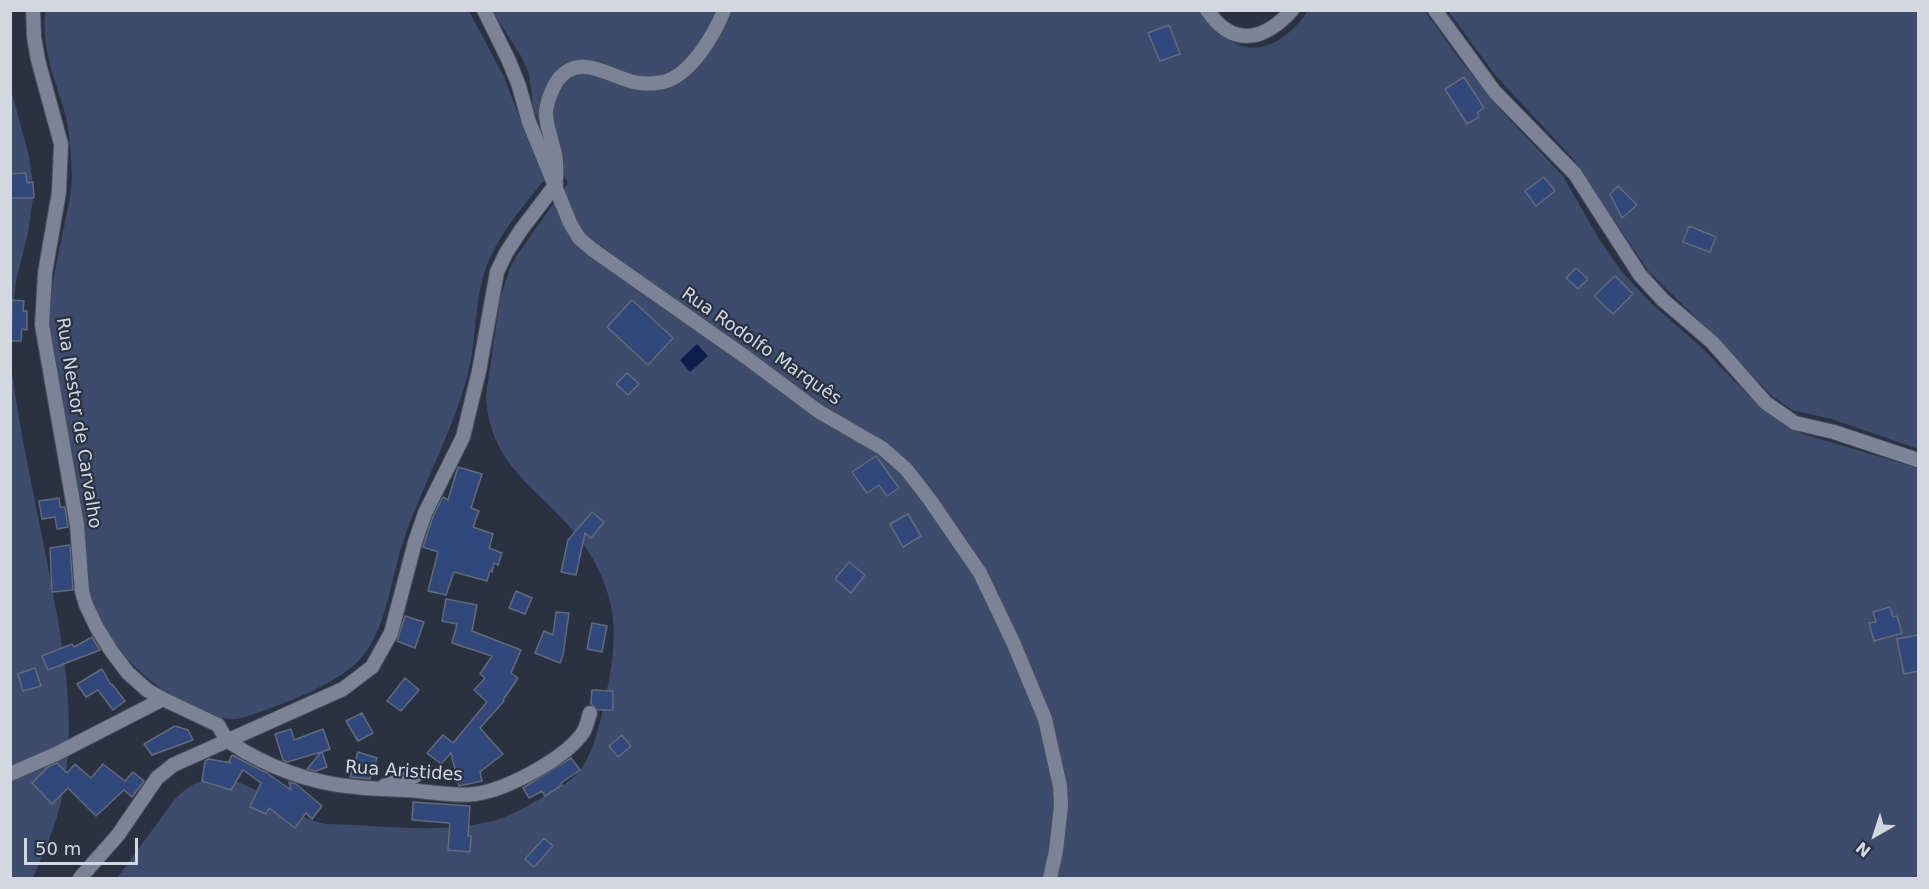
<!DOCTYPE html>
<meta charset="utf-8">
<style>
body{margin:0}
#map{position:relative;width:1929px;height:889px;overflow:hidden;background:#2a3241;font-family:"DejaVu Sans",sans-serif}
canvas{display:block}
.frame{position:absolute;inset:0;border:12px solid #d2d7e1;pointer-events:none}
.north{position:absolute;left:1845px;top:805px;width:60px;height:60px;-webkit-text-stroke:4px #2a3241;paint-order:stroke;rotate:219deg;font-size:16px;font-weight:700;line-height:24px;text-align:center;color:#d2d7e1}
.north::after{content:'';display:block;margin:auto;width:21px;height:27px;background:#d2d7e1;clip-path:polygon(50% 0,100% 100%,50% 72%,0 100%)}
.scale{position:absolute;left:24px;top:838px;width:114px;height:27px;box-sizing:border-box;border:3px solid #d2d7e1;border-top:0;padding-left:8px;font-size:18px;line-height:21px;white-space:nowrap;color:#d2d7e1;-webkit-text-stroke:4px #2a3241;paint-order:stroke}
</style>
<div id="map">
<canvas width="1929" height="889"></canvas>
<div class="frame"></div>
<div class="north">N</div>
<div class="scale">50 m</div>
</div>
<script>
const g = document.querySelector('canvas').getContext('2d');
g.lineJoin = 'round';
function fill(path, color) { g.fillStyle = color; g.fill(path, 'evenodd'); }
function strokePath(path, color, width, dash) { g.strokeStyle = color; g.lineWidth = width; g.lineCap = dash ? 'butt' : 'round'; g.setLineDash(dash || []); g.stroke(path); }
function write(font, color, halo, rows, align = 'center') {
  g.font = font + ' "DejaVu Sans",sans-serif'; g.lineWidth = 4.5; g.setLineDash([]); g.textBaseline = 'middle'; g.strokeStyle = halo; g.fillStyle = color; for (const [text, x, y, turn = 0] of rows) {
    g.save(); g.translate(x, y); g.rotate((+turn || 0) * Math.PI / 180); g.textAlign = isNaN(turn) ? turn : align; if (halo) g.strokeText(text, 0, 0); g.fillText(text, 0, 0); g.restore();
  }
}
const green = new Path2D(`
 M45,11h424l35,66 25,66 16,36c-24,30 -51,60 -62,98 -9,33 -7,68 -16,101 -16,57 -45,108 -64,164 -12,36 -15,78 -37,110 -20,30 -87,54 -121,65 -16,5 -27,0 -42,-6 -49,-21 -93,-58 -111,-110 -8,-20 -5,-44 -8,-65 -2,-19 -4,-39 -7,-58 -8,-50 -25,-100 -27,-151 -2,-37 11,-79 17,-116 3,-11 5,-24 5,-36 -1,-21 -2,-45 -8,-65 -11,-37 -22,-60 -19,-99z
 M492,11h710c6,6 11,14 18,21 33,32 66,10 88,-21h117l32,45 42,52 64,68 36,63 23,33 30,32 49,43 61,62 22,16 19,9 115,34v410h-1801l58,-79c52,-55 98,15 151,25 54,1 110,10 163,-2 19,-5 37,-15 54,-25 16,-9 32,-17 42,-34 12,-23 17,-48 22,-73 11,-53 11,-88 -17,-136 -37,-61 -101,-79 -104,-159l14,-96 10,-31 7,-13 51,-72 -21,-41 -14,-35 -4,-33 -8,-18z
 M1448,11h470v438l-86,-30 -40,-9 -21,-15 -61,-64 -61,-59 -75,-112 -78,-84z
 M11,90l18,66 5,35 -6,42 -12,48 -5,46z
 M10,357c9,74 26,147 40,220 14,74 28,150 11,225 -6,26 -18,52 -28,76h-23z`);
const water = new Path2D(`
 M697,344l11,12 -18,16 -10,-12z`);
const building = new Path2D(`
 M1169,25l11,29 -20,7 -12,-28z
 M1464,77l20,31 -7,5 2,4 -12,7 -22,-35z
 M26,173l1,10 6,-1 1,16h-24v-24z
 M1544,177l11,14 -19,15 -11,-15z
 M1618,186l19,19 -15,13 -12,-24z
 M1689,226l27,11 -6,15 -27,-10z
 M1576,268l12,11 -10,10 -12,-11z
 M1615,276l18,18 -20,20 -19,-18z
 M12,300l12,1 -1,10h4v19l-5,-1 -1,12h-10z
 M632,300l41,38 -25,27 -41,-38z
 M627,373l12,11 -11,11 -12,-11z
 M876,456l23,32 -12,8 -8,-11 -12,8 -15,-21z
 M458,467l24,7 -11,34 8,3 -6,16 20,7 -4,14 13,5 -4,12 -4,-2 -2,9 -2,-1 -3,10 -33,-9 -8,23 -18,-4 10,-39 -15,-5 10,-31 10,-19 5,3z
 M59,498l1,9h5l3,20 -11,2 -2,-12 -13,2 -3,-18z
 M592,512l12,10 -13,16 -6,-5 -9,42 -15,-3 7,-32z
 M908,514l13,22 -18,11 -13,-23z
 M70,545l3,45 -21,2 -2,-44z
 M849,562l16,13 -14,18 -16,-14z
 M516,591l16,7 -7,16 -16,-6z
 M446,599l31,6 -5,26 49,19 -10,23 7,5 -15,22 1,1 -24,27 23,26 -23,18 2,9 -23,5 -8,-33 -10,11 -14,-11 16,-18 10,8 34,-41 -13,-12 11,-12 -5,-4 12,-18 -40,-13 5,-19 -15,-3z
 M1890,607l3,10 4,-1 5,17 -28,8 -5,-18 7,-1 -3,-10z
 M556,612l13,1 -6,42 -3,8 -25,-10 9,-22 9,4z
 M405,616l19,6 -9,26 -18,-7z
 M592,623l15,3 -5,26 -15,-3z
 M1918,635v36l-14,3 -7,-35z
 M92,637l8,13 -52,20 -6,-14 30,-12 2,3z
 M35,668l6,18 -18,5 -5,-17z
 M102,669l9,16 1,-1 13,17 -12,9 -15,-20 -12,7 -9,-13z
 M405,678l14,12 -18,21 -14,-10z
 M592,690l21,1v19h-15l-7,-6z
 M362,713l11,20 -15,8 -12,-20z
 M175,726l13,4 5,10 -41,15 -8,-11z
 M291,729l3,11 29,-11 7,20 -8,3 5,15 -11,4 -9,-2 14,-17 -34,10 -4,-2 -8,-26z
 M622,735l9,11 -13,11 -9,-11z
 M358,752l19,6 -7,21 -20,-2z
 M232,755l35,18 24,17 -2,-8 7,2 26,22 -10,13 -6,-6 -11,15 -26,-20 -3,6 -16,-7 11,-24 -18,-13 -12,20 -29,-9 3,-20 4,-2 22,4 -2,-2z
 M571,758l9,12 -19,13 1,2 -17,11 -3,-5 -13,7 -6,-10z
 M57,763l10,10 8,-9 16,14 12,-14 22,17 8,-9 11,9 -12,16 -8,-7 -28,26 -28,-28 -16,16 -20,-21 16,-16z
 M413,802l57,4 -2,30h3l-1,16 -22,-2 2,-27 -38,-3z
 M544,838l9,8 -19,21 -9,-8z`);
const minor = new Path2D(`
 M33,10l1,27 4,23 23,84 -2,48 -14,81 -3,52 35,200 5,66 4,14 11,23 15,24 16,21 19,17 16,9 55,26c4,6 7,15 13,18 36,24 82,41 125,44 16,2 33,2 50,3 22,1 47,7 69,4 31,-4 92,-36 109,-63 3,-6 4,-12 6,-18
 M484,10l25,51 10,25 10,36 41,101 9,15 14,12 154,108 71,53 64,37 24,21 24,31 50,73 33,69 32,77 15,67 1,20 -5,45 -6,27
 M1207,10c26,38 57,31 85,0
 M1435,10l59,81 81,83 65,101 23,25 49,42 54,61 29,20 39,9 84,28
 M556,179c1,-12 0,-24 -4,-36 -2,-10 -7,-22 -6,-32 1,-9 6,-22 11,-30 20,-27 45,-9 70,-1 11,4 25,4 36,2 27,-6 52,-48 61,-72
 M10,774l46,-20 107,-55
 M384,786l31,-10
 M80,878l38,-43 39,-57 16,-13 170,-76 29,-22 19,-34 24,-91 10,-29 38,-76 16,-66 18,-99 9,-19 15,-23 35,-46`);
const streetNames = [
 ["Rua Rodolfo Marquês",761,347,35],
 ["Rua Nestor de Carvalho",78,423,81],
 ["Rua Aristides",404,772,4]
];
fill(green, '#3d4b6c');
fill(water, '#0d1e4d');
fill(building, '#32487b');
strokePath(building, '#626a7c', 1.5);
strokePath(minor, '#484e5c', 16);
strokePath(minor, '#7b8497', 14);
write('18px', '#d2d7e1', '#2a3241', streetNames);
</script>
